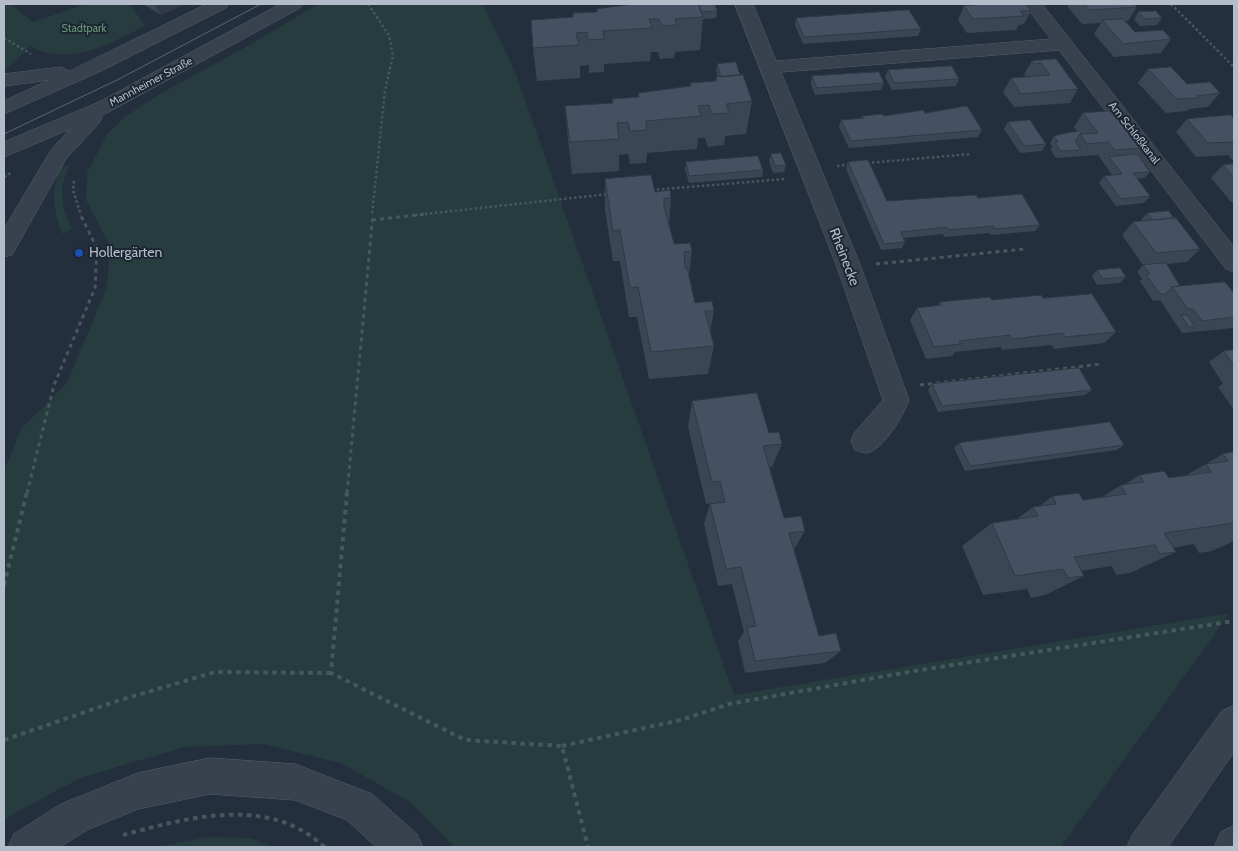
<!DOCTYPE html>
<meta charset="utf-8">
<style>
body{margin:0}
#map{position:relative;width:1238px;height:851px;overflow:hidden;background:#242f3e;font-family:Cabin,sans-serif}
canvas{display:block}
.frame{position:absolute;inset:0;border:5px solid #b4bcc9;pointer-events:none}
</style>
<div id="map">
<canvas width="1238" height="851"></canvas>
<div class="frame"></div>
</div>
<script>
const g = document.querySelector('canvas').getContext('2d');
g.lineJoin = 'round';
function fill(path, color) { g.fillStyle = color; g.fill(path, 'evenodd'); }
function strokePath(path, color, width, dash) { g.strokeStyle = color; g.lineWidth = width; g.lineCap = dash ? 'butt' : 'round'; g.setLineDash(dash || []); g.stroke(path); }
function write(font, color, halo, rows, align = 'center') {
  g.font = font + ' Cabin,sans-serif'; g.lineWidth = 4; g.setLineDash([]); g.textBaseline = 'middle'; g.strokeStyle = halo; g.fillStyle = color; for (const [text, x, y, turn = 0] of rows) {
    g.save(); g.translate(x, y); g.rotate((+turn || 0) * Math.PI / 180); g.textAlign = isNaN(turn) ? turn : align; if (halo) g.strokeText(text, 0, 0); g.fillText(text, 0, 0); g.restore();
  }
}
const green = new Path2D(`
 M4,4h6l23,18 53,-18h44l15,22c-35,17 -76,42 -114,20l-27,25z
 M318,4h165l33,70 218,621 496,-82 -169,234h-607l-44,-45 -69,-39 -77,-19 -79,3 -105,31 -76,41v-348l17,-42 46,-46 40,-96 3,-41 -24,-46 1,-27 20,-39 18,-17 33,-22 93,-51z
 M69,166l-7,20 1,20 9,23 -10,5c-9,-27 -11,-40 -2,-67z
 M208,837l43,1 21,9h-115z`);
const pathFar2 = new Path2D(`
 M368,4l21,31 4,21 -8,34 -13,125
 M1171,4l63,63
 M4,38l27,16
 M867,163l104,-9
 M837,166l14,-2
 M4,177l7,-4
 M74,181l-1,9 8,25
 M652,190l133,-11
 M415,215l194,-21`);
const pathFar1 = new Path2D(`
 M372,220l54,-6
 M876,264l149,-15
 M920,385l182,-21
 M27,493l27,-108 41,-97 2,-40 -17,-34
 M347,493l26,-279`);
const path = new Path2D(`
 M347,492l-16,181 134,67 97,6 26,101
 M4,585l23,-93
 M4,740l110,-38 101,-30 116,1
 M562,746l119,-26 48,-16 185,-33 320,-50
 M123,835c56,-15 126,-35 180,-4 8,4 15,11 22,16`);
const minor = new Path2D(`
 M735,4h18l23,57 275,-22 -27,-35h18l192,243v25l-8,-3 -167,-219 -278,22 80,195 48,133c-5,15 -26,50 -42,53 -4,0 -8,-2 -12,-3l-4,-9 4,-9 28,-32 -46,-133z`);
const tertiary = new Path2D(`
 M207,4h22l-3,4 -125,63 -97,43v-13l45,-21 -45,6v-12l57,-7 8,4z
 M281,4h22l-3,4 -199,108 1,2 -3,5 -33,36 -54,96 -8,2v-28l47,-79 19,-21 -66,28v-15l95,-40z
 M1234,706v46l-66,95h-41l6,-13 89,-123z
 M210,758l85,6 77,30 45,40 6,13h-47l-29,-27 -52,-20 -85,-6 -72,15 -51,21 -27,17h-52l6,-13 47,-30 77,-31z
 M1234,826v21h-20l7,-15z`);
const tram = new Path2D(`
 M4,134l115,-55 142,-75`);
const wall = new Path2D(`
 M143,4h42l-24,11z
 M970,4h56l5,7 -7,13 -5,1 -3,5 -49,3 -9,-13 6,-14 6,-1z
 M1069,4h65l3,3 -9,14h-3l10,11 36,7 -10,14 -47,4 -20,-23 7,-11 -19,1 -15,-18z
 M597,9l120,2 -1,7 -13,1 -3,31 -25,2 -1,6 -14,1 -2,-7h-7l-1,9 -46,3v8l-15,1v-8l-9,1v12l-43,3 -4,-33 40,-31 24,-5z
 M1138,12l24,6 -5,7 -17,1 -6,-6z
 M796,18l125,11 -3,7 -115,8 -8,-19z
 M1056,59l22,30 -8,14 -56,4 -11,-15 8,-14 15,-1 -2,-3 8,-13z
 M717,64l23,11 12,26 -6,33 -21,2 -1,9 -16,2 -3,-9h-7l-1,11 -50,4 -1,10 -16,1 -2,-10 -9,1v16l-47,3 -4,-35 -3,-33 47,-3v-4l26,-2v-4l52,-7v-3l25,-2 1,-4h2l-2,-6z
 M1148,69l39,15 33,9 -12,14 -19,2 -2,2 -21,2 -28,-30z
 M888,70l71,9 -3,7 -64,4 -7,-13z
 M812,76l72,7 -3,7 -66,5 -4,-11z
 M925,113l57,17 -4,7 -129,11 -10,-21 2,-7 21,-2v-2h22z
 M1083,113l59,35 -5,6 13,18 -6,6 -7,1 13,17 -6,7 -28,3 -17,-23 5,-7 8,-1 -14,-20 -42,3 -5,-8 1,-3 -2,-4 4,-7 23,-5 -3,-4z
 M1187,119h47v43l-5,-6v-1l-33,2 -20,-25z
 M1008,122l38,22 -4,7 -22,2 -16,-24z
 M771,154l15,11 -2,7 -11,1 -4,-12z
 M686,162l77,8 -1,7 -73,6 -4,-14z
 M848,162l39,39 91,-3 62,27 -5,6 -44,4 -2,-2 -45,4 -1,-3 -40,4 2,4 -3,6 -21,2 -35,-81z
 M1234,164v38h-3l-20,-24 12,-13z
 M605,179l50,13 16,6 -2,28 5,18 18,7 -3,24 6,28 19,8 -4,21 4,14 -6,28 -59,5 -12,-62h-8l-9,-56h-7l-8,-51z
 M1147,213l53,36 -13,13 -20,2 13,22 54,7v35l-52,5 -22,-33 -7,1 -13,-20 2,-2 -5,-7 6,-7 -21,-30 11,-13 9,-1 -1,-1z
 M1097,270l29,7 -6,6 -23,2 -5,-9z
 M1043,298l73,34 -12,11 -50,6 -2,-4 -50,5 -1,-3 -46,5 -3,4 -26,3 -16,-39 7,-12 21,-3 2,-3z
 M1234,350v60l-16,-23 5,-3 -14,-22 15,-11z
 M932,384l160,6 -7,5 -147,17 -10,-22z
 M692,401l77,32 13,11 -10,23h-3l15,51 21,13 -11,18 25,87 22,15 -16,12 -80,10 -7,-32 6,-9 -12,-48 -14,2 -14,-62 6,-20 3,-1 -7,1 -18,-77z
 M959,443l165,2 -7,5 -152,21 -11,-23z
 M1234,452v89l-22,10 -13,2 -5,-9 -21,4 3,4 -46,21 -14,2 -4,-9 -31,5 3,5 -39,19 -14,3 -4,-9 -44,6 -21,-49 30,-23 25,-4 16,-12h5l15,-11 30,4 19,-3 19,-12h3l15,-10 30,3 16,-2 38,-22z`);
const shadedWall = new Path2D(`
 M154,4h31l-24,11z`);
const building = new Path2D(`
 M634,4h65l4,13 -28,2 2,6 -15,1 -3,-7h-10l3,9 -49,3 1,8 -16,1 -1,-8 -11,1 3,12 -46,3 -2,-28 42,-3v-4l24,-1v-3z
 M699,4h16l2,7 -16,1z
 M985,4h41l5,7h-11l4,5 -51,3 -9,-13z
 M1084,4h50l3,3 -47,3z
 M909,10l12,19 -117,8 -8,-19z
 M1156,11l6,7 -17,1 -7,-7z
 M1123,19l12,13 28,-2 8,9 -48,5 -21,-24z
 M1056,59l22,30 -57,5 -10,-16 39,-3 -9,-12 -7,1 -2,-3z
 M736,62l4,13 -19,2 -4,-13z
 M952,66l7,13 -65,4 -6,-13z
 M1171,67l16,17 23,-2 10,11 -23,3 2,2 -22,1 -29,-30z
 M879,72l5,11 -67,5 -5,-12z
 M743,75l9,26 -26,3 3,9 -17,1 -3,-9 -11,1 3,10 -55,5 1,9 -17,1 -2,-9 -11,1 2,16 -49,3 -5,-36 48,-3 -1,-4 27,-2 -1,-4 53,-7 -1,-3 27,-2 -1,-4z
 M967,106l15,24 -131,11 -10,-21 23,-2 -2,-2 20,-2 2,2 39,-6 2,3z
 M1113,111l29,37 -28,2 -6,-8 -21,2 -7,-10 18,-1 -15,-20z
 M1231,115l3,4v23l-26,1 -21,-24z
 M1030,120l16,24 -22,2 -16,-24z
 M1079,131l3,3h-2l-5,7 6,9 -20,1 -6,-8 3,-1 -4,-6z
 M781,153l5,12 -11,1 -4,-12z
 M1137,154l13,18 -17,1 17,23 -29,3 -17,-23 18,-2 -13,-17z
 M758,156l5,14 -74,6 -3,-14z
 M868,160l19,41 89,-6 2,3 44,-4 18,31 -45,4 -1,-3 -46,4 -1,-3 -46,5 4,10 -21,2 -36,-82z
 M1234,164v14l-11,-13z
 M651,175l4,17 15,-2 1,8h-7v8l10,38 16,-1 2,8 -8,1 1,16h2l8,35 17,-2 2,10h-9l9,35 -63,6 -13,-65 -8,1 -10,-58 -7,1 -8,-52z
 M1169,211l5,7 -21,2 -6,-7z
 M1176,218l24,31 -44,4 -23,-31z
 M1166,263l14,23 -8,1 -7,7h-5l-14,-19 4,-1 -7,-9z
 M1120,268l6,9 -23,2 -6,-9z
 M1225,282l9,11v24l-32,4 -9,-12h-5l-16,-22z
 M1092,294l24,38 -51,5 -2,-4 -51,6 -2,-4 -51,6 2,3 -27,3 -17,-39 25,-3 -2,-3 50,-5 2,3 49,-5 2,3z
 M1181,315h6l8,12h-6z
 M1234,350v16l-10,-15z
 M1079,368l13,22 -150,16 -10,-22z
 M757,393l12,40 10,-1 3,12 -19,2 21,72 17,-2 4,15 -16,2 30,103 17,-3 5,18 -86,10 -8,-34 9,-1 -15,-59 -15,2 -16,-65 15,-2 -5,-21 -8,1 -20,-81z
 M1110,422l14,23 -154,21 -11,-23z
 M1234,452v71l-70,10 12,19 -16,2 -5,-9 -81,12 10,19 -16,2 -5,-9 -48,7 -23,-53 46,-7 -5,-9 23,-3 -3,-8 26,-3 4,7 43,-6 -5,-9 23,-3 -5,-7 25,-4 5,7 42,-6 -5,-8 22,-3 -5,-7z`);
const markers = [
 [79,253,5,"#1a4fb4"]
];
const farParknames = [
 ["Stadtpark",84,29]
];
const farStreetnames = [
 ["Mannheimer Straße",151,82,-28],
 ["Am Schloßkanal",1134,133,52]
];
const poiNames = [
 ["Hollergärten",89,253]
];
const streetNames = [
 ["Rheinecke",844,257,69]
];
fill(green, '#263c3f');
strokePath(minor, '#565f6c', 1);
strokePath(tertiary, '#565f6c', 1);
strokePath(pathFar2, '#44595c', 2.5, [2.5, 2.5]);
strokePath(pathFar1, '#44595c', 3, [4, 4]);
strokePath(path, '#44595c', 4, [4.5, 4.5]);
fill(minor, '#38414e');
fill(tertiary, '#38414e');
strokePath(tram, '#5a6575', 1);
fill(wall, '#3b4654');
fill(shadedWall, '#303945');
fill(building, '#455162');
strokePath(building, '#303945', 1);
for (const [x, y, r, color] of markers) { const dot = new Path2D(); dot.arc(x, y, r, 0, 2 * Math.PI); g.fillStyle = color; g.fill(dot); strokePath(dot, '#1d2633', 2); }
write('11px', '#6b9a76', '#1d2633', farParknames);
write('11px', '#b4bcc9', '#1d2633', farStreetnames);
write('14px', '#b4bcc9', '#1d2633', poiNames, 'left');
write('14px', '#b4bcc9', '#1d2633', streetNames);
</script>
